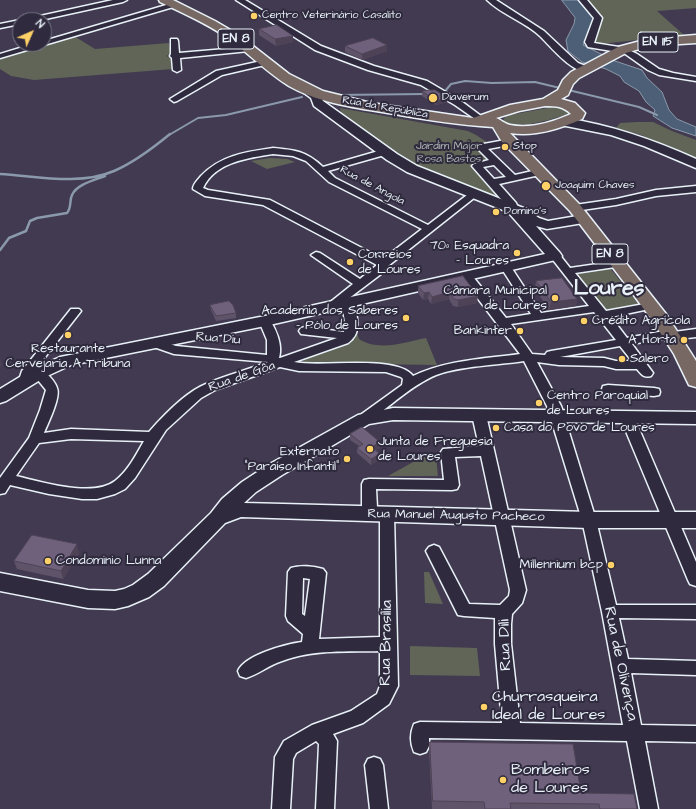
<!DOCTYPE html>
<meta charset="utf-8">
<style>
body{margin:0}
#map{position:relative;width:696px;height:809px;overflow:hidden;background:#423a50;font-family:"Architects Daughter",sans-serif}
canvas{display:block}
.north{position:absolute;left:12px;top:12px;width:40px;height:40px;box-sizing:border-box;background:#2f2a3d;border:1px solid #797a88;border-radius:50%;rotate:45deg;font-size:11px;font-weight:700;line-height:16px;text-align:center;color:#e8f1f8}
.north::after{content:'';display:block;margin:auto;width:14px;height:18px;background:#ffd166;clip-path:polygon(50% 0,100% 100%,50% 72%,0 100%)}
</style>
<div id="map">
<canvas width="696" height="809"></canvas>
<div class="north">N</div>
</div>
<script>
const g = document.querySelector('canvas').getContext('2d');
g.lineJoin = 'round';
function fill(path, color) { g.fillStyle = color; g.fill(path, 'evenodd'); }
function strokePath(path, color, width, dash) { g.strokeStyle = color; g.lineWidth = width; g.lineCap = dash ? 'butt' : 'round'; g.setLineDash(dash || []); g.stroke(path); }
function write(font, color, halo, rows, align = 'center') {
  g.font = font + ' "Architects Daughter",sans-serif'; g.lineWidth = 4; g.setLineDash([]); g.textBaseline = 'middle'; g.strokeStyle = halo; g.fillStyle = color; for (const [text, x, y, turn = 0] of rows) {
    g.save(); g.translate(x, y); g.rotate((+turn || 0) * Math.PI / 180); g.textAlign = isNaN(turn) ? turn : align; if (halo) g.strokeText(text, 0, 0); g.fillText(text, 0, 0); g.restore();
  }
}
const green = new Path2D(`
 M583,0h113v8l-39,3 27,24 -93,10 7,-27z
 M74,36l21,13 74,-6 2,11 -5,2 8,3 -1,10 -139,11 -23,-4 -11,-7v-12z
 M552,107h7l9,3v4c-15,5 -51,17 -65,7l2,-4 5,-2z
 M340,108l128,23 8,4 14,9 -13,3 14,14 -19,4 25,30 -9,1 -70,-29 -20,-10 -57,-44z
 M637,122h16l19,9 24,9v19l-55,-24 -25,-7 4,-5z
 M270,158l17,1 8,3 -28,7 -16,-8z
 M610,268l29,37 -29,6 -4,-1 -31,-36 4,-2z
 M357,333l2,6c20,13 46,3 67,-1l11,27 -131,-2 -3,-2 2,-2c18,-6 41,-10 52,-26z
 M424,456h12l2,20h-50z
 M424,572h5l14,32 -18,-1z
 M410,646l67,2 3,28 -70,-1z`);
const water = new Path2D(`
 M562,0h19l14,18 -12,27 32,16 27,9 5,8 15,14 7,18 8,9 19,8v9l-24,-8 -19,-12 2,-6 -9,-8 -7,-11 -15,-9 -4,-6 -14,-7 -24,-7 -14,-11 -2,-11 8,-16 1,-6z`);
const streamFar1 = new Path2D(`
 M446,90l5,-6 14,-3 27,2 43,-1 104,25 18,8
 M336,95l90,-1
 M169,135l29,-17 28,-3 76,-18`);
const stream = new Path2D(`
 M0,174c36,2 79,12 114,-3 21,-9 39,-23 56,-37
 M0,250l9,-12 17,-7 4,-10 7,-3 30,-5c5,-6 2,-12 5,-18 5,-11 23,-15 33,-19`);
const street = new Path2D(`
 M113,0h14l-4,2 -82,18h-14l4,-2z
 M236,0h9l76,46 53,20 53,15 34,20 24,18 -1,2h-6l-23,-16 -34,-20 -53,-15 -53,-20z
 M487,0h9l48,31 34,32 10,4v4c-15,3 -37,-24 -47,-34 -15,-15 -39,-22 -54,-37z
 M579,0h8l15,18 -8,25 31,5 12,6 22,15 14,4 23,4v4l-37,-6 -11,-5 -24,-17 -36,-6 -3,-5 9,-24z
 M173,3h3l4,2 -180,53v-4l33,-10h11v-3z
 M20,20v4l-20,4v-4z
 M171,39h6l1,2 1,12 70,-6 4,2 -4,2 -69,7 1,12 -4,2 -4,-2 -1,-12 -2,-2 1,-2z
 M266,60h3v4l-47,11 -45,26 -3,1 -4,-3 46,-28z
 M511,139l3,1 2,2 -2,2 -26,5 27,26 26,-6 5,3 -2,2 -45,10 17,19 3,7 -5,3 -4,-1 -3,-6 -35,-40 2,-2 15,-4 -13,-13 2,-2zM494,165l12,12 -12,2 -11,-12z
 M273,148c22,2 33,3 50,19l59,-17h6l2,2 -2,2 -60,17 7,7 93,47 43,-33 3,-1 5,3 -91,72 -7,8 -33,25 6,3c2,10 7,28 -1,36 -1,2 -3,3 -5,5l-54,19c28,6 102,-8 119,14 33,-16 71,-17 107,-22l-60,-79 6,-3 4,1 36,45 25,-4 -31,-48 5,-3 4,1 32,49 48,-7 -39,-50 5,-3 4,1 11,14 48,-7 4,1 1,2 -1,2 -47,7 31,38 44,-8 4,1 2,2 -2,2 -43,9 16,21 42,-8 5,2 22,-3v8l-26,3 -4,-2 -34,6 21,29 -2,3c-7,2 -9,-1 -14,-7h-21l-12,-3 -45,-1 -22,-3 24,44 35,114 20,85h80v14l-77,-1 9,41 68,2v14l-65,-2 10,52 55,1v16l-51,-1 13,68h-18l-13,-68 -198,-3v8l-3,6 -6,2 -6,-2c-4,-9 -4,-19 0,-28l6,-2 82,1 -7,-79v-26l-31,-2 -6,-1 -32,-64 3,-4 5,-2 5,2 30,57 31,1 9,-9 1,-6 -29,-134 -26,1 4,28 -2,4 -5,1 -76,-1 1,19 -3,10 -5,1 -5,-1 -2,-4v-30l2,-4 5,-1 75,1 -3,-28 2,-3 36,-3 -7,-31 2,-3 5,-1 5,1 2,3 40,175 -4,13 -10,11 -1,10v20l9,79 103,2 -21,-113 -20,-92 -35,-114 -23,-45c-25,4 -65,5 -88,14 -22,9 -48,32 -67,47l-5,1 -5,-1 -2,-3 2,-3 43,-31 1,-6 -2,-2 -15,-5 -87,-1 -19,-4 -65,23 -14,8 -35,32 -31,48 -10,11 -10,5 -18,5h-15l-33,-5 -39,-9 -5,8 -5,1v-16l29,-40 11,-28 6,-20 -13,-16 -4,9h-8l-2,-3 3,-9 49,-62h8l2,2 -46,59h8c5,5 12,11 14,18 4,9 -9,35 -13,45l27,-4 78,3c14,-16 37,-40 57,-48 20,-9 42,-14 62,-22l-94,-8 -23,-8 -2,-3 2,-3 4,-1 21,7 91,9v-15l-8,-19 2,-2h8c7,10 14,26 10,39h1l57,-20 -36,-4 -2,-3 2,-3 4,-1 39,5 1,-10 -3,-19 -8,4 -4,-1 -2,-2 25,-20 -42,-29 5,-3 4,1 40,26 17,-14 -114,-60 -58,-9 -12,-7c0,-5 5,-9 8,-13 20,-21 45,-24 72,-28zM273,154l20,2 13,5 23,21 93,47 -39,30 -113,-59 -62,-10 -5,-2c12,-26 45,-30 70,-34zM594,312l22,28 -65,11 -4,1 -2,3 -13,-1 -21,-30zM620,346l12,15h-16l-12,-3 -44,-1zM71,439l73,2c-8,14 -16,30 -29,40 -22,17 -73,1 -99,-5l23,-33z
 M696,186v6l-40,4 -40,9 -41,6 -5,-3 5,-3 41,-6 40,-9z
 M608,385l46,3 5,1 1,3 -1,3 -5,1 -51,-4 -1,-3 1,-3z
 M627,413l5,1 2,3 62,145v24l-6,-2 -2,-4 -68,-163 2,-3z
 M387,509l5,1 2,4 4,172 -9,18 -26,19 -30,11 4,7 -3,68h-18l3,-65 -3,-3 -20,12 -3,6 -3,50h-18l3,-52 9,-16 28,-16 39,-14 26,-17 3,-8v-35c-32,1 -67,-2 -98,10 -13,4 -23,13 -36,17l-6,-2 -2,-5c7,-16 48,-27 64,-29l1,-8 -15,-13 -2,-5 2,-44 3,-4c9,-3 23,-2 32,1l3,4 -7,66 61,-2v-123l2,-4zM303,578l7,1 -5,37 -3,-2z
 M374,757l6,2 3,6 5,44h-18l-5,-44 3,-6z`);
const secondary = new Path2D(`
 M302,84l18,10 3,7 74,53 20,12 109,43 13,9 9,3 35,-6 5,1 2,3 -2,3 -5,1 -36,6 -11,-3 24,27 2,3 -2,3 -295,67 -194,39 -26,12 -39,24 -6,2v-14l33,-20 27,-12 205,-41 280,-62 -37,-42 -101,-40 -20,-12 -73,-54 -3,-8 -15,-11 2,-2z
 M565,118c46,7 89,22 131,41v9l-52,-22 -33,-11 -50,-10 -2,-3 2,-3z
 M393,408l303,4v12l-303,-4 -24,4 -87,51 -26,17 -12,11 345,9h107v16h-107l-348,-11 -16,6 -61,63 -15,11 -21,9 -13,3 -27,-1 -88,-17v-18l88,17 27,1 9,-2 9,-4 15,-11 63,-61 11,-14 20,-17 26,-17 90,-50z`);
const primary = new Path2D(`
 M159,0h14l42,21 24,14 50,39 34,17 48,12 102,15 37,-13 33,-6 15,-9 5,-10 8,-8 47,-25 30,-8 48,-4v8l-47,3 -23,7 -47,25 -6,6 -5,11 -7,4 14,4 10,10 -3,6c-22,10 -48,18 -72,14l70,72 86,109 30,47v26l-7,-2 -15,-31 -22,-34 -22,-30 -60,-79 -68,-69 -9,-15c-34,-2 -66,-7 -99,-13 -35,-6 -73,-10 -105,-28 -21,-13 -38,-30 -57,-45 -22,-16 -47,-27 -72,-39zM545,106c11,0 18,0 26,8 -18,8 -41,15 -61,11 -5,-1 -9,-5 -14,-7l23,-7z`);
const wall = new Path2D(`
 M259,29l34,13 -17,4 -17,-11z
 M345,46l42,5 -25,9 -17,-8z
 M422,91l26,7 -1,4 -11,3 -14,-9z
 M463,276l14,27 -19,4 -5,-1 -4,-7 -18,5 -3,-5 -5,1 -5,-7v-7z
 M536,281l41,18 -1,7 -27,4 -14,-21z
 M210,305l26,8v5l-20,3 -5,-11z
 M350,434l30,14 -4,2 4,9 -9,6 -14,-12v-5l2,-2 -9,-6z
 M79,553l-16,26 -46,-10 -3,-8z
 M430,742l151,51 56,16h-205l-3,-59z`);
const shadedWall = new Path2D(`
 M293,36v6l-17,4 -1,-7z
 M387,45v6l-25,9v-6z
 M448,98l-1,4 -11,3v-4z
 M429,292l-1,7 -5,1 1,-7z
 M449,292v7l-18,5 1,-7z
 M478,296l-1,7 -19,4v-7z
 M577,299l-1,7 -27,4 2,-8z
 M0,358l2,7 -2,2z
 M380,442v6l-8,5v-6z
 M380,454v5l-9,6v-6z
 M77,544l2,9 -16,26 -2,-8z`);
const building = new Path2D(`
 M277,25l16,11 -18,3 -16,-10z
 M373,38l14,7 -25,9 -17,-8z
 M435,90l13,8 -12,3 -14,-10z
 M463,276l15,20 -20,4 -4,-1 -5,-7 -17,5 -3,-5 -5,1 -6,-7z
 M562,278l15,21 -26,3 -15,-21z
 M229,301l4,4 3,8 -20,3 -6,-11z
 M362,427l18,15 -8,5 8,7 -9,5 -14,-11 6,-4 -13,-10z
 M32,535l45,9 -16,27 -47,-10z
 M430,742l143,2 8,49 53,1 3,15h-37l-1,-5 -89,-1 1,6h-26l-1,-7 -51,-1z`);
const markers = [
 [254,16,4,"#ffd166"],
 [433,98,5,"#ffd166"],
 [505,147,4,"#ffd166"],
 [546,186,5,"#ffd166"],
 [496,212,4,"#ffd166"],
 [517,253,4,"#ffd166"],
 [350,262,4,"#ffd166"],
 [555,298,4,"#ffd166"],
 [406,318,4,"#ffd166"],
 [584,321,4,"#ffd166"],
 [520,331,4,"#ffd166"],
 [68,335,4,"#ffd166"],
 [684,340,4,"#ffd166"],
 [622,359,4,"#ffd166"],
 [539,403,4,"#ffd166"],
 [496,428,4,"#ffd166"],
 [370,449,4,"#ffd166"],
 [347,459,4,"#ffd166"],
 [48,561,4,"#ffd166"],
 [611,565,4,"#ffd166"],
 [484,707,4,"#ffd166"],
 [503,780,4,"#ffd166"]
];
const farPoinames = [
 ["Centro Veterinário Casalito",262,16],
 ["Diaverum",442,98],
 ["Stop",513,147],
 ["Joaquim Chaves",555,186],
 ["Domino's",504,212]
];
const farStreetnames = [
 ["Rua da República",385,108,10],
 ["Rua de Angola",372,186,28]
];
const farParknames = [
 ["Jardim Major",449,147],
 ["Rosa Bastos",449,160]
];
const shields = [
 [236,39,36],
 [658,42,40],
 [610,254,36]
];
const shieldNames = [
 ["EN 8",236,39],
 ["EN 115",658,42],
 ["EN 8",610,254]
];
const poiNames = [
 ["70ª Esquadra",509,246],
 ["- Loures",509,261],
 ["Correios",358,255,"left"],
 ["de Loures",358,270,"left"],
 ["Câmara Municipal",547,291],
 ["de Loures",547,306],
 ["Academia dos Saberes",398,311],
 ["- Pólo de Loures",398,326],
 ["Crédito Agrícola",592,321,"left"],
 ["Bankinter",512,331],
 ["A Horta",676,340],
 ["Restaurante",68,349,"center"],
 ["Cervejaria A Tribuna",68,364,"center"],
 ["Salero",630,359,"left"],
 ["Centro Paroquial",547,396,"left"],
 ["de Loures",547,411,"left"],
 ["Casa do Povo de Loures",504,428,"left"],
 ["Junta de Freguesia",378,442,"left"],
 ["de Loures",378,457,"left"],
 ["Externato",339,452],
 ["\"Paraíso Infantil\"",339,467],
 ["Condominio Lunna",56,561,"left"],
 ["Millennium bcp",603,565]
];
const streetNames = [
 ["Rua Diu",218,339,5],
 ["Rua de Gôa",242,377,-19],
 ["Rua Manuel Augusto Pacheco",456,516,1]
];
const nearStreetnames = [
 ["Rua Brasília",387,643,-89],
 ["Rua Díli",506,645,-92],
 ["Rua de Olivença",620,664,78]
];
const nearPoinames = [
 ["Churrasqueira",492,698],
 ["Ideal de Loures",492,716],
 ["Bombeiros",511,771],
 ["de Loures",511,789]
];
const townNames = [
 ["Loures",609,290]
];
fill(green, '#606557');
fill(water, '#4c5f77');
strokePath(water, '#8a99ab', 1);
strokePath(streamFar1, '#8a99ab', 2);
strokePath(stream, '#8a99ab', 2.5);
strokePath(street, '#e8f1f8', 3);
strokePath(secondary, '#e8f1f8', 3);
strokePath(primary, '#e8f1f8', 3);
fill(street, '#2f2a3d');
fill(secondary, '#2f2a3d');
fill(primary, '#776864');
fill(wall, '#5f536a');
fill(shadedWall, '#4e4356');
fill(building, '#6f607b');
strokePath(building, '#4e4356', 1);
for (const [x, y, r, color] of markers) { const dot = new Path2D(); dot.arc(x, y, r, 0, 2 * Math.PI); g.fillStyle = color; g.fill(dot); strokePath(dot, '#2f2a3d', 1.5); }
write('11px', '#e8f1f8', '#2f2a3d', farPoinames, 'left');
write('11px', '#e8f1f8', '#2f2a3d', farStreetnames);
write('11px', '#b2b9b8', '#2f2a3d', farParknames);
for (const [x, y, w] of shields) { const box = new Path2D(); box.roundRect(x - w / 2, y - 10, w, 20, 3); g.fillStyle = '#2f2a3d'; g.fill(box); strokePath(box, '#e8f1f8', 1); }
write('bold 12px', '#e8f1f8', null, shieldNames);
write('13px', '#e8f1f8', '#2f2a3d', poiNames, 'right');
write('13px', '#e8f1f8', '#2f2a3d', streetNames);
write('16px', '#e8f1f8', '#2f2a3d', nearStreetnames);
write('16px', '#e8f1f8', '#2f2a3d', nearPoinames, 'left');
write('bold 21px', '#e8f1f8', '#2f2a3d', townNames);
</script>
